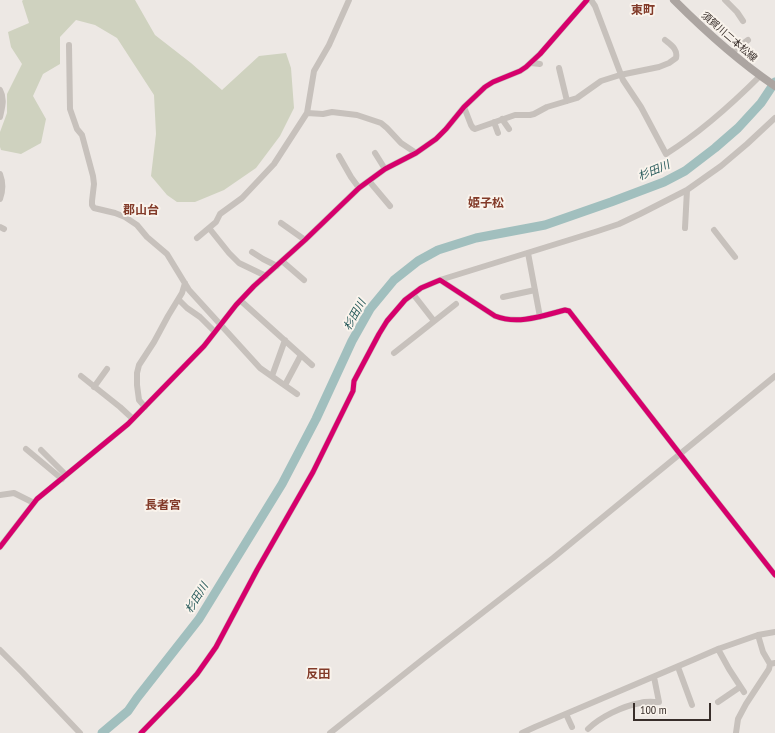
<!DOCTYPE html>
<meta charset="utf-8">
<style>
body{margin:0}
#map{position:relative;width:775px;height:733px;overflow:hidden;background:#ede8e4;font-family:"PT Sans Narrow",sans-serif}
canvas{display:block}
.scale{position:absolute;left:633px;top:703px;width:78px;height:18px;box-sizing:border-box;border:2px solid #382e2a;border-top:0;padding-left:5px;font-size:12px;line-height:14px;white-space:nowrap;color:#382e2a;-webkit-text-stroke:3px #f9f3ec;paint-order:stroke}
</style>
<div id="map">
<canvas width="775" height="733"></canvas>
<div class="scale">100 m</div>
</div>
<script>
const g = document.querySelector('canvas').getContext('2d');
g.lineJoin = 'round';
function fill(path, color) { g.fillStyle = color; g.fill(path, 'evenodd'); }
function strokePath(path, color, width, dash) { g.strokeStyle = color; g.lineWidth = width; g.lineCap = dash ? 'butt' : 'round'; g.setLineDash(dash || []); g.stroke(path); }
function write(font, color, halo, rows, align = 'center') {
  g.font = font + ' "PT Sans Narrow","Noto Sans JP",sans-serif'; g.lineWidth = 4; g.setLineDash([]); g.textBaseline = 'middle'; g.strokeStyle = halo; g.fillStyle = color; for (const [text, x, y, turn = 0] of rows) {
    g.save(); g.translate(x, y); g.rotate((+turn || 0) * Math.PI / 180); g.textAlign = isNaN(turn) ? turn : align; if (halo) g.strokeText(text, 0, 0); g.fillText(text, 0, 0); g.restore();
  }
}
const green = new Path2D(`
 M23,0h112l20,35 36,28 31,27 37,-34 27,-3 5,15 3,40 -14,28 -24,32 -32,22 -29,12h-18l-10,-7 -16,-19 5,-42 -2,-39 -37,-57 -22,-13 -19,-5 -16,17v27l-17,10 -10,22 13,23 -5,24 -20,11 -20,-4 -1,-3v-15l7,-19v-19l15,-30 -11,-17 -3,-15 21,-9 -7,-22z`);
const river = new Path2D(`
 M102,733l26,-22 9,-13 62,-79 83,-135 34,-65 36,-78 18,-32 24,-29 24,-19 20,-11 38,-12 69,-13 66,-23 53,-20 21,-11 30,-23 23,-20 23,-25 14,-21`);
const minor = new Path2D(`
 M591,0l4,6 28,74 18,27 25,47c35,-22 65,-49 94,-78
 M725,0l12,12 6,9
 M69,45l1,64 7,20 5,6 11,41 1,8 -2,17v4l2,3 21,5 10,4 12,8 10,12 20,17 22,36 71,78 37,26
 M731,53l17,-13
 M531,63l9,1
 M559,68l8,33
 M464,107l7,18 2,3 2,1 40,-14h15l4,-1 13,-7 30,-9 24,-17 19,-6 39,-8 10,-4 7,-5c2,-9 -5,-13 -11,-18
 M307,113l16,1 9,-2 25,3 24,8 6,5 14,15 15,10
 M0,117c2,-9 5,-18 0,-27
 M502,119l7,10
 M494,122l4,11
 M375,153l10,16
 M339,156l12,21 8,11
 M0,174c3,8 3,17 0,25
 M369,181l21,25
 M281,223l24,17
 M0,227l4,2
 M209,228l20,25 10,10 27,13
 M685,228l2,-38
 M714,230l21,27
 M197,238l19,-16 4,-8 22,-16 32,-34 33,-51 7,-42 15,-26 20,-45
 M252,252l11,7 14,7
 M528,253l12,64
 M282,261l22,19
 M440,280l158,-49 21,-7 21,-10 47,-24 34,-24 26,-22 28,-26
 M413,294l21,27
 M503,297l32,-7
 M179,300l8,8 13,9 15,15
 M241,301l71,64
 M394,353l62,-49
 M81,376l39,31 13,12
 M272,376l13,-36
 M285,385l16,-30
 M94,387l13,-18
 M145,407l-6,-7 -2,-15v-12l2,-8 15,-23 14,-26 14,-23 3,-10
 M26,449l36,30
 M41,450l25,25
 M0,495l14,-2 20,10
 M0,547l37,-48 91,-75 76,-78 32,-41 18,-19 51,-46 54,-52 26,-19 31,-16 20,-14 10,-10 18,-22 21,-20 8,-5 27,-11 6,-4 14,-13 47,-54
 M758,635l5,17 7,12 5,-1
 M718,649l11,20 15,23
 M0,650l22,22 58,61
 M678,667l14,38
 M718,702l22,-15
 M566,714l6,13
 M588,729c12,-12 35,-23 52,-26 6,-2 13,-1 19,-1l-5,-25
 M141,733l37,-38 19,-21 19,-27 41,-77 56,-98 40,-81 1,-10 25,-47 8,-13 18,-21 16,-12 19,-8 55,36c23,9 47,0 70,-6l4,1 111,143 95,121
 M330,733l93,-74 130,-101 222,-182
 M522,733l13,-6 160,-68 23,-10 40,-14 17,-3
 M736,733l2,-14 8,-15 23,-35 1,-5`);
const major = new Path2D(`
 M674,0c31,31 64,61 101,86`);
const cycleway = new Path2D(`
 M0,547l37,-48 91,-75 76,-78 32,-41 18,-19 51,-46 54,-52 26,-19 31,-16 20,-14 10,-10 18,-22 21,-20 8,-5 27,-11 6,-4 14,-13 47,-54
 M141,733l37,-38 19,-21 19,-27 41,-77 56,-98 40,-81 1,-10 25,-47 8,-13 18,-21 16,-12 19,-8 55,36c23,9 47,0 70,-6l4,1 111,143 95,121`);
const streetNames = [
 ["須賀川二本松線",729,37,41]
];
const waterNames = [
 ["杉田川",654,171,-23],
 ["杉田川",355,315,-61],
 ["杉田川",197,598,-58]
];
const quarterNames = [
 ["東町",643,11],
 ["姫子松",486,204],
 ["郡山台",141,211],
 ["長者宮",163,506],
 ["反田",318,675]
];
fill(green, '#cfd2bf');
strokePath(river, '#a1bfbe', 9);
strokePath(minor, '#c7c1bc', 6);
strokePath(major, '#aca5a1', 8);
strokePath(cycleway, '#d6006c', 5);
write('10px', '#382e2a', '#f9f3ec', streetNames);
write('italic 11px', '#225657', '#f9f3ec', waterNames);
write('bold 12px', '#823a28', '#f9f3ec', quarterNames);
</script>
